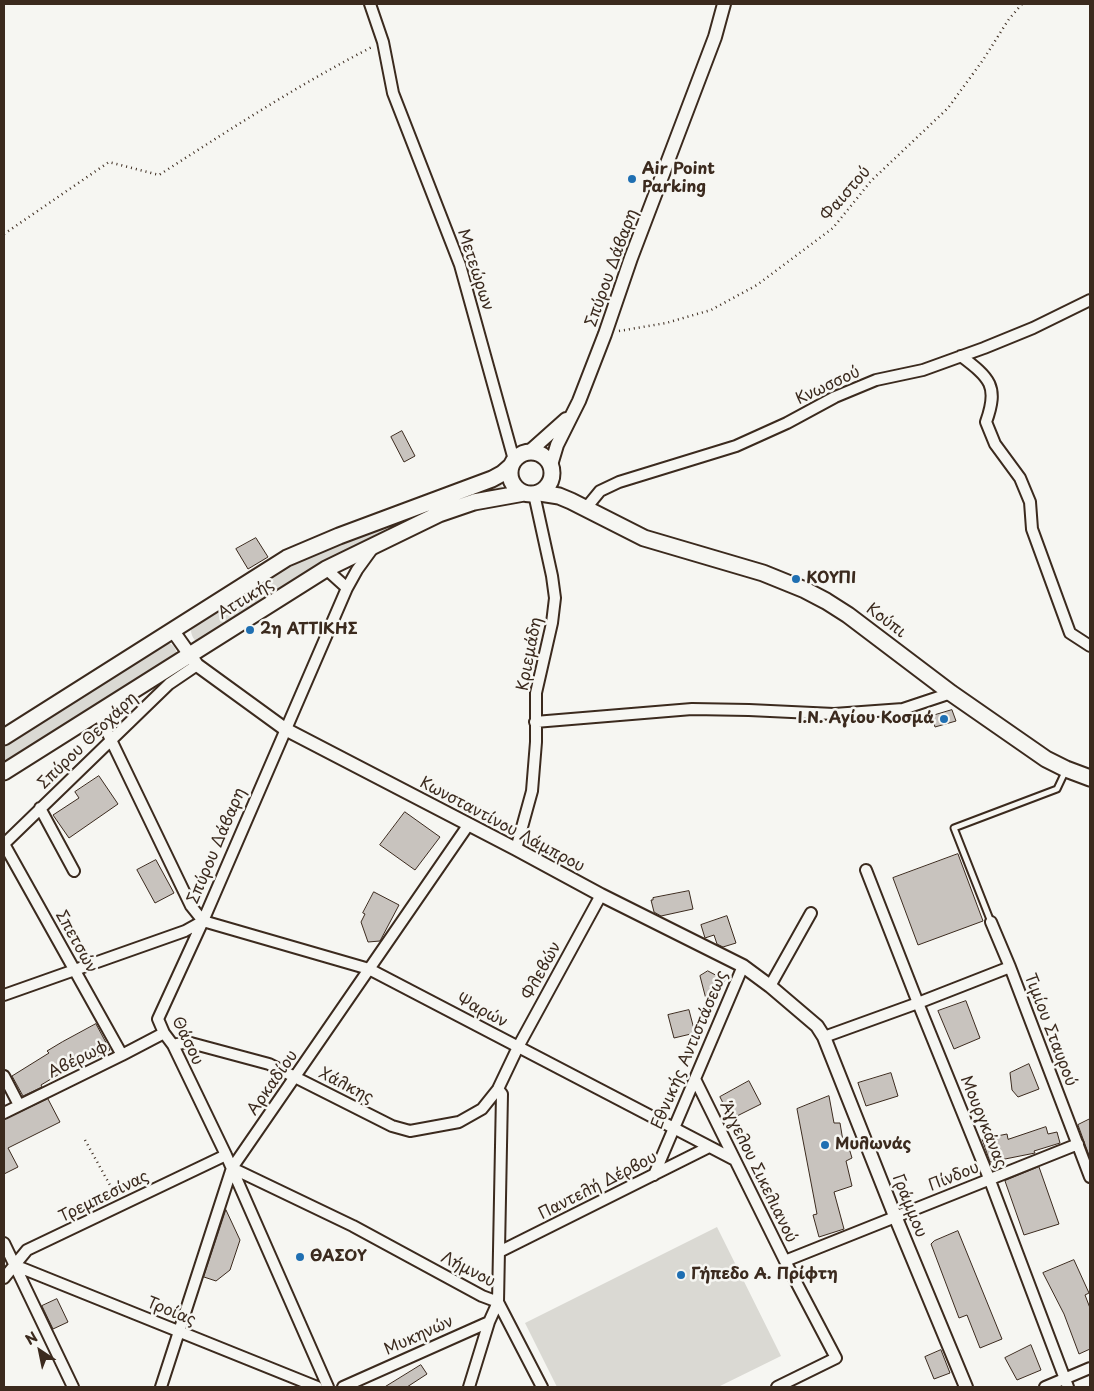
<!DOCTYPE html>
<meta charset="utf-8">
<style>
body{margin:0}
#map{position:relative;width:1094px;height:1391px;overflow:hidden;background:#f6f6f2;font-family:"Playpen Sans",sans-serif}
canvas{display:block}
.frame{position:absolute;inset:0;border:5px solid #3b2a1e;pointer-events:none}
.north{position:absolute;left:15px;top:1326px;width:50px;height:50px;-webkit-text-stroke:4px #f6f6f2;paint-order:stroke;rotate:326deg;font-size:14px;font-weight:700;line-height:20px;text-align:center;color:#3b2a1e}
.north::after{content:'';display:block;margin:auto;width:18px;height:22px;background:#3b2a1e;clip-path:polygon(50% 0,100% 100%,50% 72%,0 100%)}
</style>
<div id="map">
<canvas width="1094" height="1391"></canvas>
<div class="frame"></div>
<div class="north">N</div>
</div>
<script>
const g = document.querySelector('canvas').getContext('2d');
g.lineJoin = 'round';
function fill(path, color) { g.fillStyle = color; g.fill(path, 'evenodd'); }
function strokePath(path, color, width, dash) { g.strokeStyle = color; g.lineWidth = width; g.lineCap = dash ? 'butt' : 'round'; g.setLineDash(dash || []); g.stroke(path); }
function write(font, color, halo, rows, align = 'center') {
  g.font = font + ' "Playpen Sans",sans-serif'; g.lineWidth = 5; g.setLineDash([]); g.textBaseline = 'middle'; g.strokeStyle = halo; g.fillStyle = color; for (const [text, x, y, turn = 0] of rows) {
    g.save(); g.translate(x, y); g.rotate((+turn || 0) * Math.PI / 180); g.textAlign = isNaN(turn) ? turn : align; if (halo) g.strokeText(text, 0, 0); g.fillText(text, 0, 0); g.restore();
  }
}
const green = new Path2D(`
 M500,484l5,7 -31,5 -275,147c-5,-2 -8,-8 -8,-13l5,-4 106,-66z
 M164,643c7,-1 12,4 13,12l-173,112v-22z
 M717,1227l64,129 -63,31h-161l-32,-64z`);
const building = new Path2D(`
 M402,431l13,25 -11,6 -13,-25z
 M256,538l12,19 -20,12 -12,-20z
 M952,710l4,11 -21,6 -3,-11z
 M99,776l19,28 -49,34 -16,-23 26,-17 -4,-6z
 M405,812l35,25 -25,33 -35,-25z
 M958,854l25,67 -65,24 -25,-67z
 M156,860l18,33 -19,10 -18,-33z
 M689,891l4,18 -32,7 -7,-4 -3,-12h2v-2z
 M374,892l25,13 -19,36 -12,1 -7,-20 4,-8 -2,-1z
 M727,916l9,27 -13,4 -6,-3 -3,-9 -9,3 -4,-13z
 M708,971l17,9 -9,17 -10,2 -6,-23z
 M966,1001l14,37 -26,11 -16,-38z
 M689,1010l6,23 -21,5 -6,-23z
 M96,1024l14,26 -19,10 -2,-3 -27,17 -1,-1 -20,12 1,2 -19,9 -11,-20 37,-23 -2,-2 15,-9z
 M1029,1064l10,25 -21,8 -6,-7 -2,-17z
 M891,1073l7,23 -32,10 -8,-23z
 M749,1081l12,23 -30,15 -11,-22z
 M829,1096l5,27h6l3,18 6,7 3,10 -6,3 6,25 -18,6 10,37 -25,8 -6,-22 4,-1 -20,-105z
 M48,1099l12,23 -52,26 10,19 -14,7v-54z
 M1090,1119v39l-12,-33z
 M1046,1127l2,7 9,-2 3,11 -26,8 1,2 -45,9 -8,-23 25,-5 1,5z
 M1039,1167l20,57 -35,11 -19,-54z
 M226,1210l14,30 -10,30 -14,11 -12,-4z
 M958,1231l44,108 -22,9 -13,-33 -8,3 -28,-74 3,-3z
 M1074,1260l15,33 -4,2 5,13v41l-11,5 -15,-40 -21,-41z
 M57,1299l11,23 -15,7 -11,-23z
 M1031,1345l10,25 -24,10 -12,-22z
 M941,1350l9,23 -16,6 -9,-22z
 M421,1365l6,9 -20,13h-22z`);
const path = new Path2D(`
 M4,234l105,-72 50,13c70,-45 139,-90 213,-128
 M619,331l47,-8 45,-13 46,-25 76,-57 38,-47 77,-73 35,-48 26,-41 13,-15
 M85,1140l31,56`);
const service = new Path2D(`
 M991,922l-37,-94 103,-39 9,-19`);
const minor = new Path2D(`
 M370,4l13,38 10,51 67,172 54,195
 M961,356c29,22 38,30 25,66l9,22 25,34 10,24 2,27 38,104 20,13
 M586,508l14,-17 19,-9 117,-36 51,-23 48,-26 41,-17 47,-10 61,-22 49,-20 57,-28
 M326,569l21,19
 M98,713l93,193 12,15 -45,98 6,14 9,12 53,110 102,232
 M535,722l157,-13 57,1 85,4 69,-5 48,-16
 M40,808l34,63
 M4,844l165,-160 28,-19
 M4,844l118,211
 M516,849l16,-58 4,-49v-49l16,-70 3,-25 -3,-22 -18,-82
 M866,870l52,133 71,175 79,209
 M203,921l166,48 366,191
 M991,922l19,45 80,210
 M770,986l41,-73
 M4,995l181,-64 18,-10 144,-333 10,-18 16,-22
 M824,1037l94,-34 92,-36
 M173,1045l14,-3 82,22 123,62 18,5 49,-9 23,-13 16,-20 20,-42 83,-152
 M4,1076l15,29
 M695,1079l90,182 51,97 -59,29
 M4,1113l118,-58 42,-22
 M232,1168l121,58 129,70 16,6
 M654,1175l89,-209
 M4,1243l69,144
 M499,1252l210,-105
 M785,1261l293,-117
 M14,1265l303,122
 M4,1278l23,-28 199,-95
 M498,1302l44,85
 M161,1387l71,-219 237,-344
 M343,1387l146,-65 9,-20 4,-208 -4,-5
 M469,1387l20,-65
 M1045,1387l45,-19`);
const tertiary = new Path2D(`
 M529,452l37,-33
 M551,465l6,-20 22,-44 26,-67 26,-76 84,-221 9,-33
 M173,631l24,34 88,64 231,120 85,46 142,71 27,20 47,40 7,11 71,179 71,171`);
const secondary = new Path2D(`
 M510 473a21 21 0 1 1 42 0a21 21 0 1 1-42 0Z
 M540,493l19,3 12,5 73,37 119,35 42,17 21,11 22,14 103,78 95,66 20,10 24,9
 M4,737l283,-179 52,-22 153,-57 11,-6 8,-7
 M4,772l322,-203 113,-55 35,-12 50,-9`);
const markers = [
 [632,179,5,"#1f6fb2"],
 [796,579,5,"#1f6fb2"],
 [250,630,5,"#1f6fb2"],
 [944,719,5,"#1f6fb2"],
 [825,1145,5,"#1f6fb2"],
 [300,1257,5,"#1f6fb2"],
 [681,1275,5,"#1f6fb2"]
];
const poiNames = [
 ["Air Point",642,170],
 ["Parking",642,188],
 ["ΚΟΥΠΙ",806,579],
 ["2η ΑΤΤΙΚΗΣ",260,630],
 ["Ι.Ν. Αγίου Κοσμά",934,719,"right"],
 ["Μυλωνάς",835,1145],
 ["ΘΑΣΟΥ",310,1257],
 ["Γήπεδο Α. Πρίφτη",691,1275]
];
const streetNames = [
 ["Φαιστού",846,194,-49],
 ["Σπύρου Δάβαρη",612,268,-70],
 ["Μετεώρων",475,270,72],
 ["Κνωσσού",828,386,-25],
 ["Αττικής",246,599,-32],
 ["Κούπι",886,621,37],
 ["Κριεμάδη",530,654,-79],
 ["Σπύρου Θεοχάρη",88,741,-44],
 ["Κωνσταντίνου Λάμπρου",502,825,28],
 ["Σπύρου Δάβαρη",217,846,-67],
 ["Σπετσών",76,942,61],
 ["Φλεβών",542,971,-61],
 ["Ψαρών",482,1011,28],
 ["Τιμίου Σταυρού",1050,1030,69],
 ["Θάσου",187,1041,64],
 ["Εθνικής Αντιστάσεως",690,1050,-67],
 ["Αβέρωφ",78,1060,-26],
 ["Αρκαδίου",273,1083,-55],
 ["Χάλκης",346,1086,27],
 ["Μουργκάνας",983,1122,68],
 ["Άγγελου Σικελιανού",758,1172,64],
 ["Πίνδου",954,1177,-22],
 ["Παντελή Δέρβου",598,1186,-27],
 ["Τρεμπεσίνας",104,1197,-26],
 ["Γράμμου",909,1206,68],
 ["Λήμνου",468,1270,27],
 ["Τροίας",171,1312,22],
 ["Μυκηνών",419,1336,-24]
];
fill(green, '#dad9d3');
fill(building, '#c8c3be');
strokePath(building, '#3b2a1e', 1);
strokePath(service, '#3b2a1e', 9);
strokePath(minor, '#3b2a1e', 14);
strokePath(tertiary, '#3b2a1e', 16);
strokePath(secondary, '#3b2a1e', 19);
strokePath(path, '#3b2a1e', 2.5, [1, 4]);
strokePath(service, '#f6f6f2', 5);
strokePath(minor, '#f6f6f2', 10);
strokePath(tertiary, '#f6f6f2', 12);
strokePath(secondary, '#f6f6f2', 15);
for (const [x, y, r, color] of markers) { const dot = new Path2D(); dot.arc(x, y, r, 0, 2 * Math.PI); g.fillStyle = color; g.fill(dot); strokePath(dot, '#f6f6f2', 2); }
write('bold 16px', '#3b2a1e', '#f6f6f2', poiNames, 'left');
write('16px', '#3b2a1e', '#f6f6f2', streetNames);
</script>
